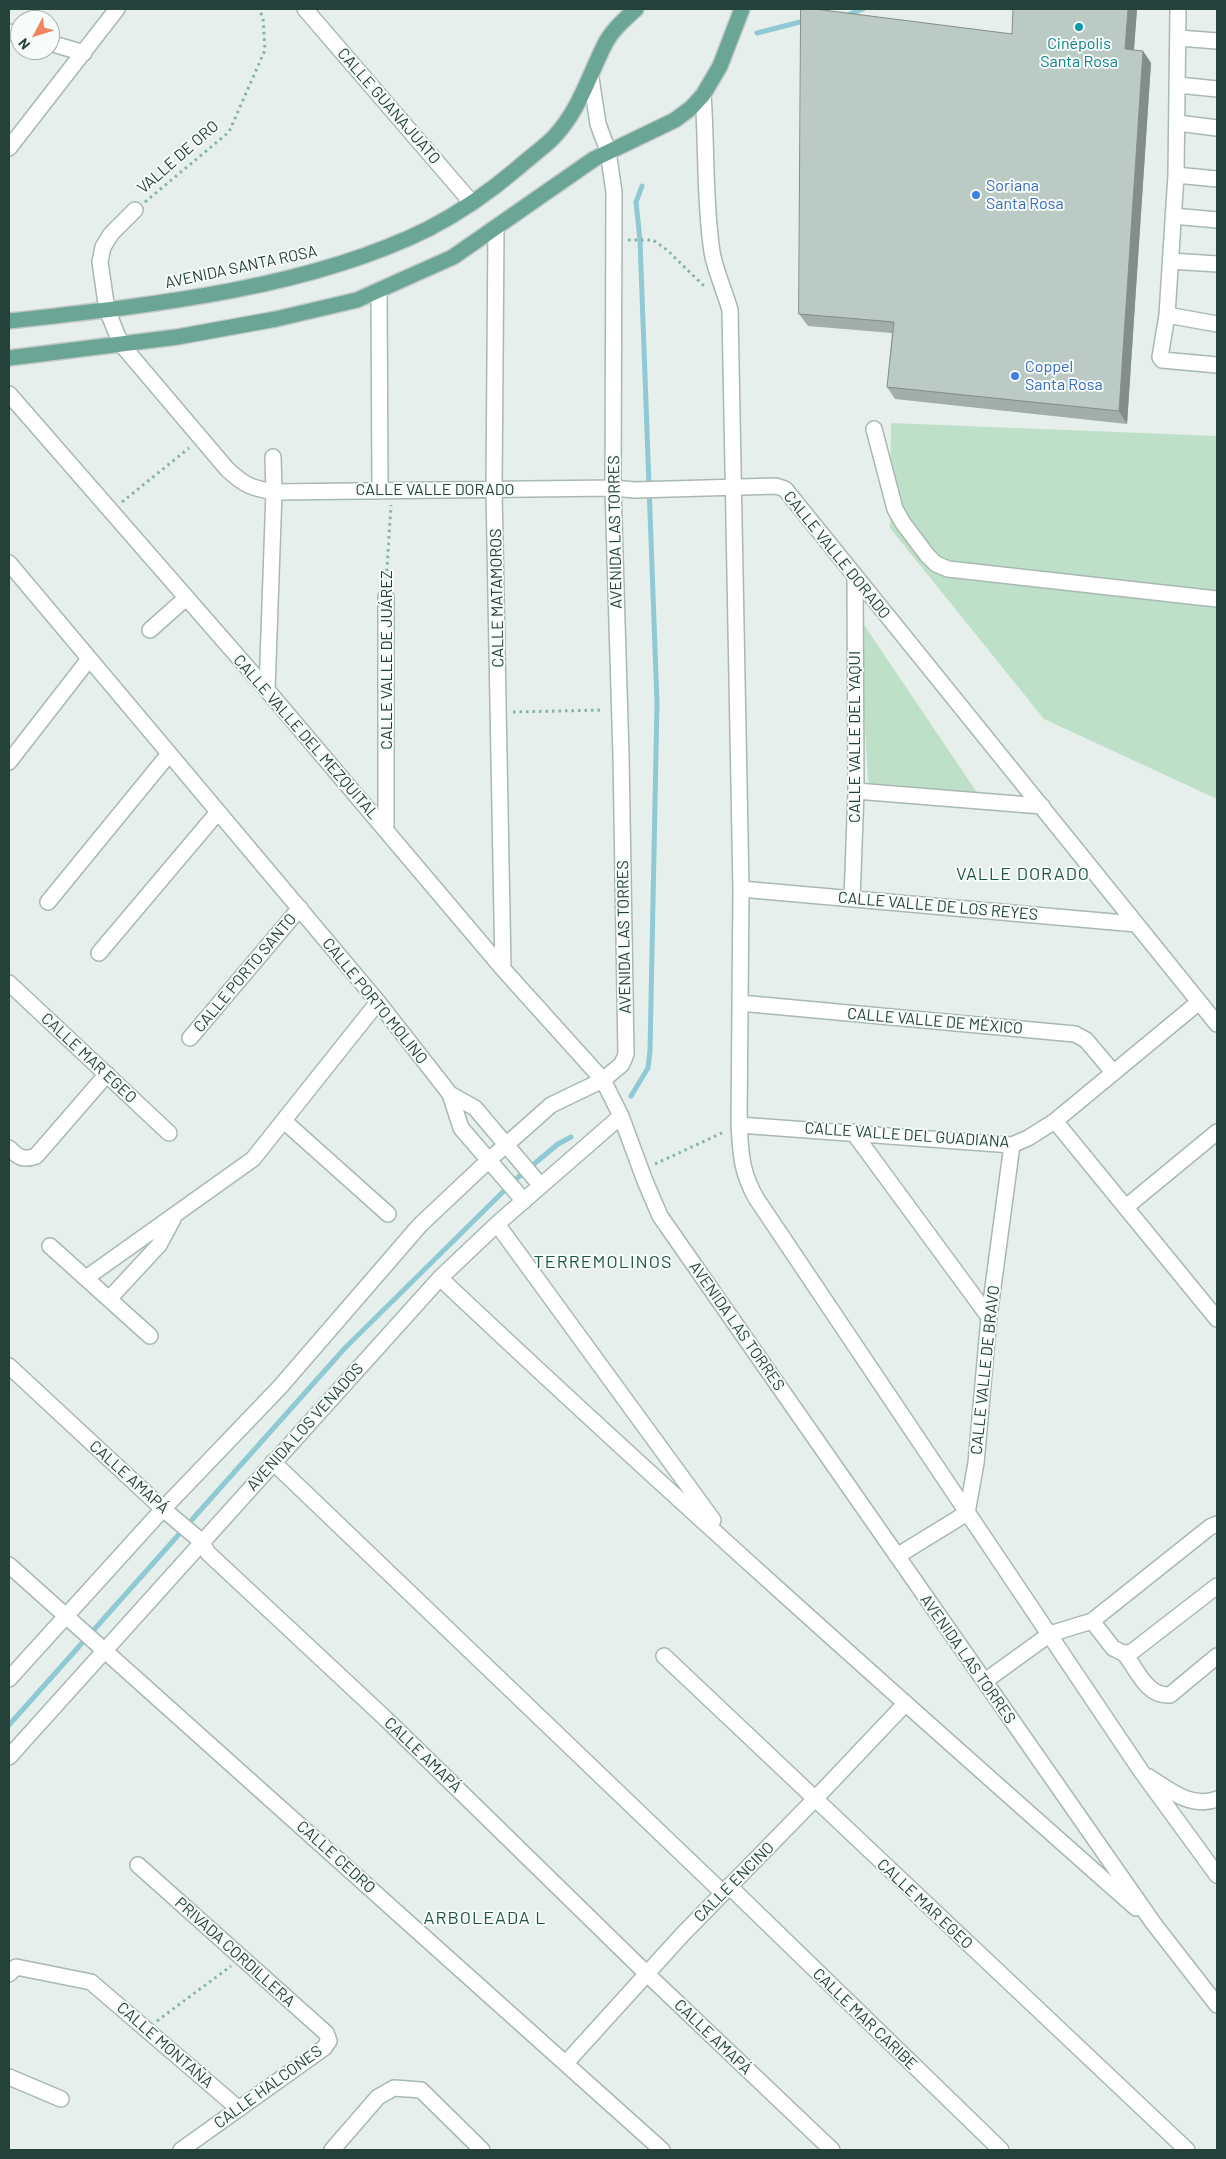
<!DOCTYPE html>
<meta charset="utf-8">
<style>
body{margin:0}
#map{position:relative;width:1226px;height:2159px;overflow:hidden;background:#e6efeb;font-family:Barlow,sans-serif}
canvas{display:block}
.frame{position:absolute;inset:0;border:10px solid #24423a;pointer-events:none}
.north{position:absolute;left:10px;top:10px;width:50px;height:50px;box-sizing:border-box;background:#f7fbf9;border:1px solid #a3b1ad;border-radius:50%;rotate:230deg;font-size:14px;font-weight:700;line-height:20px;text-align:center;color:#24423a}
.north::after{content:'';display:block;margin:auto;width:18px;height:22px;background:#f4845f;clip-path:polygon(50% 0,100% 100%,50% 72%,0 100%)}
</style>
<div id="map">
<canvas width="1226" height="2159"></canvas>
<div class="frame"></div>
<div class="north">N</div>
</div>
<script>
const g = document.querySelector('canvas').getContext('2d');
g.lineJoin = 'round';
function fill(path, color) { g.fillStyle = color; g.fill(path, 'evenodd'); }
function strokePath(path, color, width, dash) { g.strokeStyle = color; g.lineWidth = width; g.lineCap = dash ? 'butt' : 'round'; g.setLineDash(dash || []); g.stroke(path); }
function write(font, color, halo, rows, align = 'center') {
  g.font = font + ' Barlow,sans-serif'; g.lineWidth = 4; g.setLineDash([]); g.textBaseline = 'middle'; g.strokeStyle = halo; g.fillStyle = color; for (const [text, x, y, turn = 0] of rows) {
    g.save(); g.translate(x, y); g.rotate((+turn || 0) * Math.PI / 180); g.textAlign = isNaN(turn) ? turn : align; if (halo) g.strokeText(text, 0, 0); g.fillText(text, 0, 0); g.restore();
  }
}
const green = new Path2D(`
 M891,423l326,13v363l-173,-80 -154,-191z
 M858,616l120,178h-109z`);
const stream = new Path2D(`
 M845,16l18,-7
 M757,33l51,-13
 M631,1096l17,-28 2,-17 7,-348 -17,-463 -4,-38 6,-16
 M9,1725l336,-377 171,-169 42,-35 13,-7`);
const path = new Path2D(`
 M145,202l84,-70 36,-82 -2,-32 -4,-9
 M628,240h25l14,10 37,36
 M122,502l67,-54
 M386,584l5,-79
 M513,712l91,-2
 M655,1164l69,-32
 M157,2021l74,-55`);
const minor = new Path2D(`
 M305,9l167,194
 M1178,9l-2,166 -9,140 -7,42 2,3 55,5
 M9,32l11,3
 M1179,38l38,3
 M50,43l34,10
 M1178,85l39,4
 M703,95c4,52 1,104 9,157 3,18 13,40 18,58l11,579 -2,236c2,30 2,46 17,73l385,573 76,104
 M1178,123l39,5
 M9,148l108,-139
 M1176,175l41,4
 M135,210l-24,24 -8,13 -3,15 7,48 14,34 106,125c17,16 24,19 47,23l339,-4 22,2 141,-4 9,3 432,535
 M1173,216l44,4
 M496,228l-2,262 9,479
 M1171,261l46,3
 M379,291l1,200
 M1167,315l50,9
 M9,394l258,296 236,279 100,111 18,36 24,65 15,35 494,708 63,81
 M874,429l21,80 8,14 24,32 9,9 12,5 269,30
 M9,563l369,439 72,92 11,34 63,73
 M386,597v233
 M150,630l36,-32
 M267,690l7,-198 -1,-35
 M9,762l80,-103
 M856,791l186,15
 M741,889l395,35
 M852,899l4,-108 -1,-215
 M48,902l121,-148
 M99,953l119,-141
 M9,983l160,150
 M740,1003l335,31 11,6 27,32
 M190,1038l110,-130
 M450,1094l25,14 66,78
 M284,1121l104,93
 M1055,1121l144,-119
 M739,1125l273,20 16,-7 27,-17 162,198
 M853,1132l136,185
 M9,1148c9,9 14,13 27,8l71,-82
 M1126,1207l91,-75
 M497,1224l216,296
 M50,1246l100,90
 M86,1278l167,-119 125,-157
 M440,1278c228,215 462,423 696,630
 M109,1299l50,-54 14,-26
 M9,1366l154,143 38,32 7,12 178,166 260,254 186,177
 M273,1462l450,431
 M897,1556l70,-43 9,-50 13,-146 23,-172
 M9,1565l653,585
 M1092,1621l21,27 12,6 8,-3 84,-65
 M1125,1654c12,16 22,43 45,41l47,-39
 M664,1656l523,494
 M9,1679l154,-170 117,-122 140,-162 69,-65 62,-55 52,-25 19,-16 4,-10 -5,-298 -8,-268 1,-296 -6,-41 -10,-27 -7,-46
 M985,1681l65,-47 42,-13 118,-94 7,-3
 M9,1757l431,-479 57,-54 124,-108
 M1149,1777c20,13 43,32 68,22
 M138,1865l188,168 3,8 -5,7 -143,102
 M729,1886l272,264
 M9,1974l7,-7 75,15 148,127
 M566,2063l116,-128 132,-135 91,-96
 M9,2077l52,22
 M332,2150l46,-53 16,-9 27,2 61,60`);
const major = new Path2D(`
 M9,321c135,-15 296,-31 419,-92 33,-17 63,-38 91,-62 11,-10 24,-19 34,-29 26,-27 35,-60 51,-92 7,-15 20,-26 32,-37
 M9,358l168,-21 99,-18 81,-19 96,-43 141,-98 81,-39 16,-12 12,-13 17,-29 22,-57`);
const wall = new Path2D(`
 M1137,9l-3,41 9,1 8,12 -24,361 -232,-25 -8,-12 5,-54 -84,-7 -9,-12z`);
const shadedWall = new Path2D(`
 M1128,9h9l-4,52 -8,-12z
 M1143,51l8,12 -24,361 -8,-13z`);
const building = new Path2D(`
 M801,9h14l197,25 1,-25h115l-3,40 18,2 -24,360 -232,-24 7,-65 -95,-8z`);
const markers = [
 [1079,27,5,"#0f9aa8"],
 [976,195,5,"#3f7fe0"],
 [1015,376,5,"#3f7fe0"]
];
const cultureNames = [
 ["Cinépolis",1079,44],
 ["Santa Rosa",1079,62]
];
const streetNames = [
 ["CALLE GUANAJUATO",389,106,49],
 ["VALLE DE ORO",178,157,-41],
 ["AVENIDA SANTA ROSA",241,267,-12],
 ["CALLE VALLE DORADO",435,490],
 ["AVENIDA LAS TORRES",615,532,-91],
 ["CALLE VALLE DORADO",837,555,51],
 ["CALLE MATAMOROS",497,598,-91],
 ["CALLE VALLE DE JUÁREZ",387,660,-90],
 ["CALLE VALLE DEL MEZQUITAL",306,737,49],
 ["CALLE VALLE DEL YAQUI",855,737,-90],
 ["CALLE VALLE DE LOS REYES",938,906,5],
 ["AVENIDA LAS TORRES",624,937,-91],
 ["CALLE PORTO SANTO",245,973,-50],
 ["CALLE PORTO MOLINO",375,1001,51],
 ["CALLE VALLE DE MÉXICO",935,1021,5],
 ["CALLE MAR EGEO",89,1058,43],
 ["CALLE VALLE DEL GUADIANA",907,1135,4],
 ["AVENIDA LAS TORRES",737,1326,55],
 ["CALLE VALLE DE BRAVO",985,1370,-84],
 ["AVENIDA LOS VENADOS",305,1427,-48],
 ["CALLE AMAPÁ",129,1477,42],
 ["AVENIDA LAS TORRES",968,1659,55],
 ["CALLE AMAPÁ",423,1755,44],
 ["CALLE CEDRO",336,1857,42],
 ["CALLE ENCINO",734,1882,-45],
 ["CALLE MAR EGEO",925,1904,43],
 ["PRIVADA CORDILLERA",235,1952,42],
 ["CALLE MAR CARIBE",865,2019,44],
 ["CALLE AMAPÁ",713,2037,44],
 ["CALLE MONTAÑA",165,2045,41],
 ["CALLE HALCONES",268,2087,-36]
];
const shopNames = [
 ["Soriana",986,186],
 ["Santa Rosa",986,204],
 ["Coppel",1025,367],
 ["Santa Rosa",1025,385]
];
const neighbourhoodNames = [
 ["VALLE DORADO",1023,874],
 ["TERREMOLINOS",603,1262],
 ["ARBOLEADA L",485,1918]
];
fill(green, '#bfe0c8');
strokePath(stream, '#8ec9d4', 5);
strokePath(minor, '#a8b8b2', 18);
strokePath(major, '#c2cac8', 18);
strokePath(path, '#86b3a5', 3, [2.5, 4]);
strokePath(minor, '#fff', 15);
strokePath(major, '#6aa596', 15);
fill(wall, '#a1aea9');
fill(shadedWall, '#838d89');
fill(building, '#bbcac4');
strokePath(building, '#838d89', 1);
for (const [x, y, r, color] of markers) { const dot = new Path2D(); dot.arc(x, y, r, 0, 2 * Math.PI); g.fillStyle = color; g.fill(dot); strokePath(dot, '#f7fbf9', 2); }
write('16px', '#0d838f', '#f7fbf9', cultureNames);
write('16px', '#24423a', '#f7fbf9', streetNames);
write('16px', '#366cbe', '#f7fbf9', shopNames, 'left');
g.letterSpacing = '1px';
write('18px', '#1f5548', '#f7fbf9', neighbourhoodNames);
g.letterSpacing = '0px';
</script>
